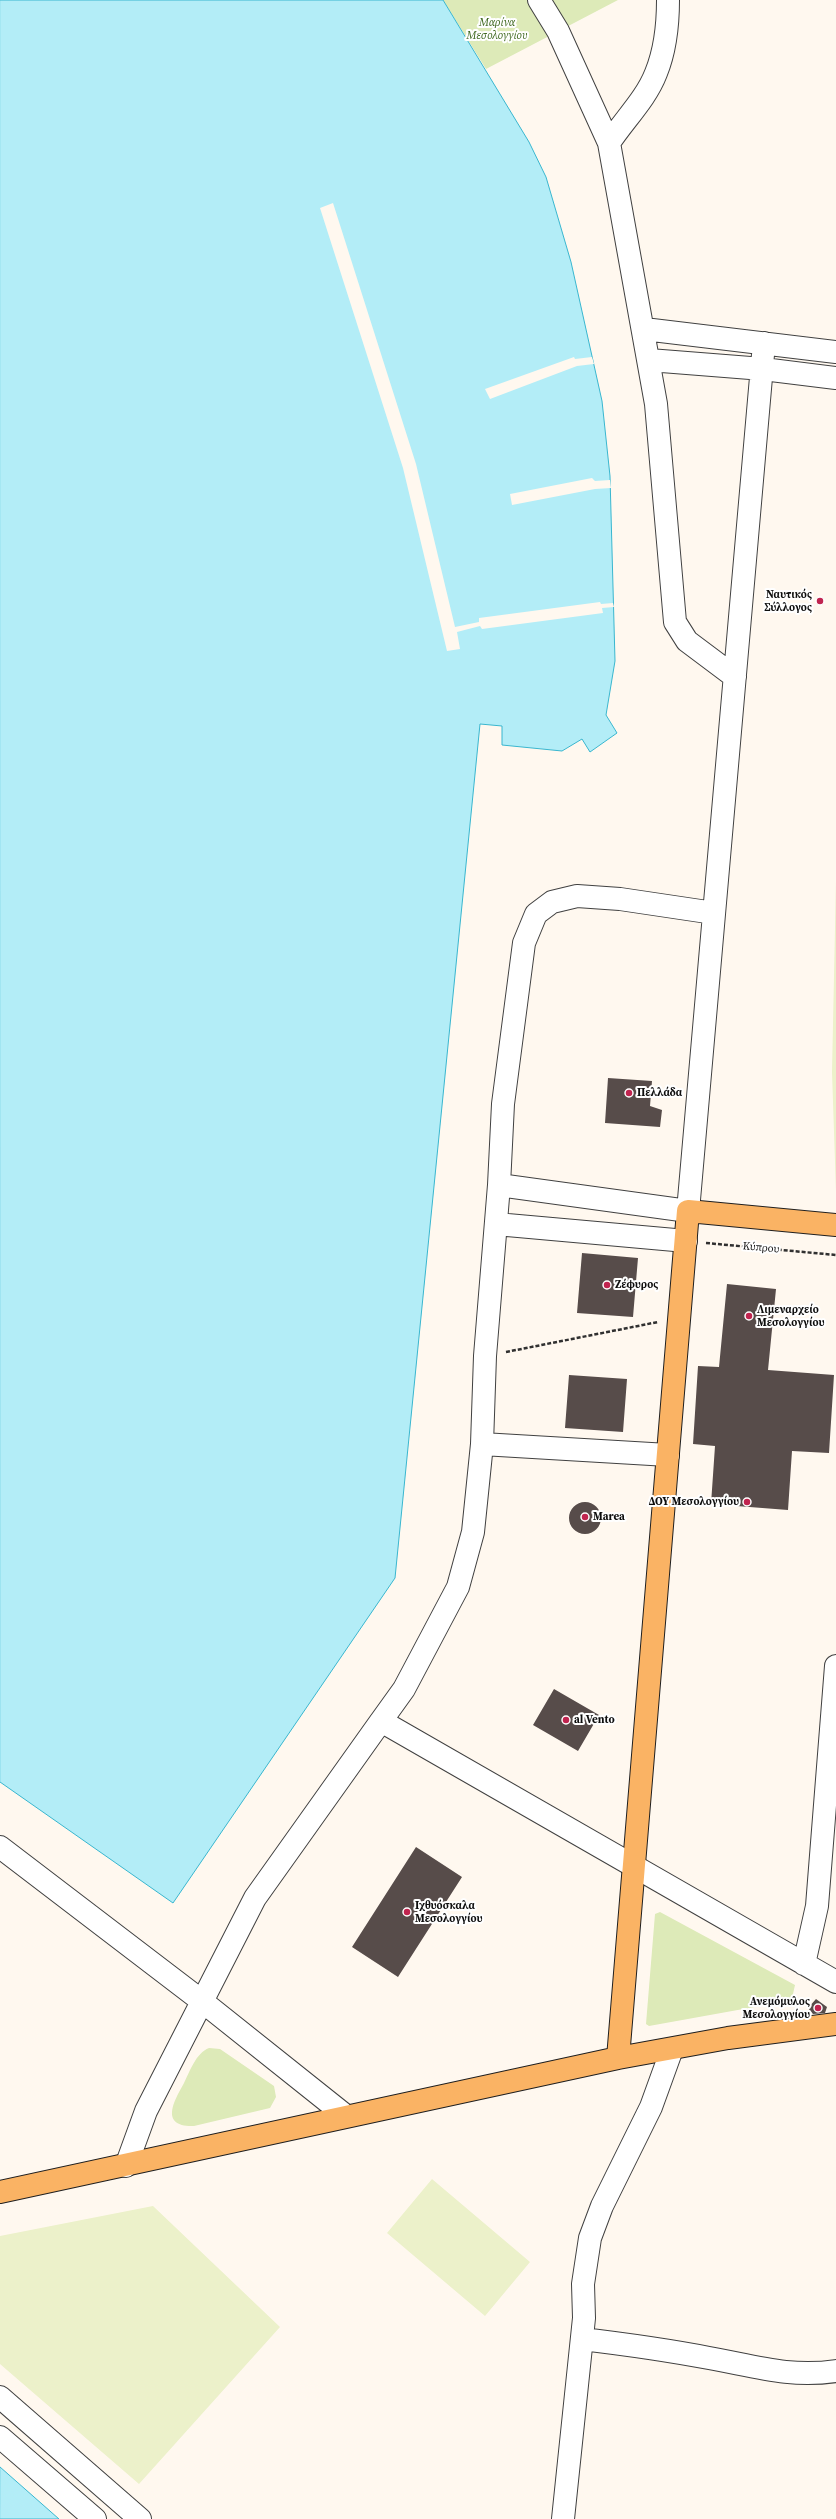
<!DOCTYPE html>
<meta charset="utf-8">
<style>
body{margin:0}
canvas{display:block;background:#fff8ef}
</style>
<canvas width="836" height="2519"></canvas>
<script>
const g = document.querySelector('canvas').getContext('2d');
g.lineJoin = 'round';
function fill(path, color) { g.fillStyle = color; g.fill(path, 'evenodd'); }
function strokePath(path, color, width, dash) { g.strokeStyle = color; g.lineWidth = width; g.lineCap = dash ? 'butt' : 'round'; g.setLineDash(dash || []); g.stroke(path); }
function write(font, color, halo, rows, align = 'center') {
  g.font = font + ' "Source Serif 4",serif'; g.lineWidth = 4; g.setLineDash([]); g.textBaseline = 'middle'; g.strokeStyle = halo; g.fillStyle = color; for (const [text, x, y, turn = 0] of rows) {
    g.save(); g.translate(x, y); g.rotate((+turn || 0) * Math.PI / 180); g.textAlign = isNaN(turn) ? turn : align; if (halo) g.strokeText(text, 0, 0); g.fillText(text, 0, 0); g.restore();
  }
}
const green = new Path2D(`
 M443,0h175l-132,69z
 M660,1912l135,73 -4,18 -20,1 -122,22 -3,-2 9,-110z
 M209,2048l11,1 54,37 2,11 -6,11 -76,18c-35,1 -20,-25 -10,-43 6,-12 12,-30 25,-35z`);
const pitch = new Path2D(`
 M836,880v312l-4,-120z
 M432,2179l98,83 -45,54 -98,-83z
 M153,2206l127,121 -141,157 -139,-120v-128z`);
const water = new Path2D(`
 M0,0h443l86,142 17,35 25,85 31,139 8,75 5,185 -9,54 11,18 -27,19 -8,-13 -20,12 -60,-6v-19l-22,-2 -85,854 -222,325 -173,-121z
 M0,2467l59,52h-59z`);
const pier = new Path2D(`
 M333,203l83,261 39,163 24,-5v-4l121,-16 1,2 12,-1 1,4 -12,1 1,5 -121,16 -2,-3 -23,6 3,17 -13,2 -44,-183 -83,-260z
 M574,357l1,2 17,-2 2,7 -17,2 -87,33 -5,-10z
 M592,478l3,3 15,-1 1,8 -16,1 -83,16 -2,-11z`);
const building = new Path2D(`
 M608,1078l44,3 -2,25 12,4 -2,17 -55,-4z
 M582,1253l56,5 -5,59 -56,-4z
 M727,1284l49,5 -8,81 66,5 -5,78 -37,-2 -4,59 -77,-6 4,-58 -22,-2 5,-78 21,1z
 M569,1375l58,4 -4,53 -58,-4z
 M569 1518a16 16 0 1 1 32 0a16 16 0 1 1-32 0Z
 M554,1689l45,26 -21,36 -45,-26z
 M416,1847l46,30 -64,100 -46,-30z
 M816,1999l11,8 -2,6 -12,1 -5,-6z`);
const path = new Path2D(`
 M706,1243l130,12
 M506,1352l152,-30`);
const minor = new Path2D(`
 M539,0l19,31 51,112 47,261 19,218 12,19 48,36
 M609,143c15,-23 37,-44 47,-70 9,-22 12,-49 12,-73
 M644,329l192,23
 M649,360l114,9 73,9
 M499,1185l189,26 76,-868
 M496,1224l190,17
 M482,1444l186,11
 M381,1721l23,-32 54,-102 15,-55 9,-88 3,-88 14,-171 4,-81 21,-161 12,-29 16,-12 25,-6 43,3 94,14
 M0,1847l203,155 143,114
 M804,1964l13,-58 19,-240
 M126,2166l20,-55 109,-213 126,-177 455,261
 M582,2339c42,5 85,11 127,19 45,8 81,20 127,13
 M0,2397l140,122
 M0,2437l95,82
 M563,2519l21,-201 -1,-34 7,-46 12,-32 49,-99 21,-58`);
const major = new Path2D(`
 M618,2058l70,-847 148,14
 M0,2192l618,-134 110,-20 108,-14`);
const markers = [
 [820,601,4,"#c0244f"],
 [629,1093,4,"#c0244f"],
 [607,1285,4,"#c0244f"],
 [749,1316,4,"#c0244f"],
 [747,1502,4,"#c0244f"],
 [585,1517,4,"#c0244f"],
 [566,1720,4,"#c0244f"],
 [407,1912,4,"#c0244f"],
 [818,2008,4,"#c0244f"]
];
const parkNames = [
 ["Μαρίνα",497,23],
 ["Μεσολογγίου",497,36]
];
const poiNames = [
 ["Ναυτικός",812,595,"right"],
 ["Σύλλογος",812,608,"right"],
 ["Πελλάδα",637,1093],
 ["Ζέφυρος",615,1285],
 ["Λιμεναρχείο",757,1310],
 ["Μεσολογγίου",757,1323],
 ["ΔΟΥ Μεσολογγίου",739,1502,"right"],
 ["Marea",593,1517],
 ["al Vento",574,1720],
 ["Ιχθυόσκαλα",415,1906],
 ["Μεσολογγίου",415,1919],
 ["Ανεμόμυλος",810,2002,"right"],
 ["Μεσολογγίου",810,2015,"right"]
];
const streetNames = [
 ["Κύπρου",761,1248,5]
];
fill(green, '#ddeab8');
fill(pitch, '#ecf1ca');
fill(water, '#b3edf7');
strokePath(water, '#39b6cf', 1);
fill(pier, '#fff8ef');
fill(building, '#574c4a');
strokePath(minor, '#414141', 24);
strokePath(major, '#1f1f1f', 24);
strokePath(path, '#303030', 2.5, [4, 2]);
strokePath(minor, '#fff', 22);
strokePath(major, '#fab364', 22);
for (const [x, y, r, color] of markers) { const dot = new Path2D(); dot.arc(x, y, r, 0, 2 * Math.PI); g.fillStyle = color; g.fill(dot); strokePath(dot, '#fff', 1.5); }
write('italic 11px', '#3d671d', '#fff', parkNames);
write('bold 11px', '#0e0e0e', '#fff', poiNames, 'left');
write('11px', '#0e0e0e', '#fff', streetNames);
</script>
